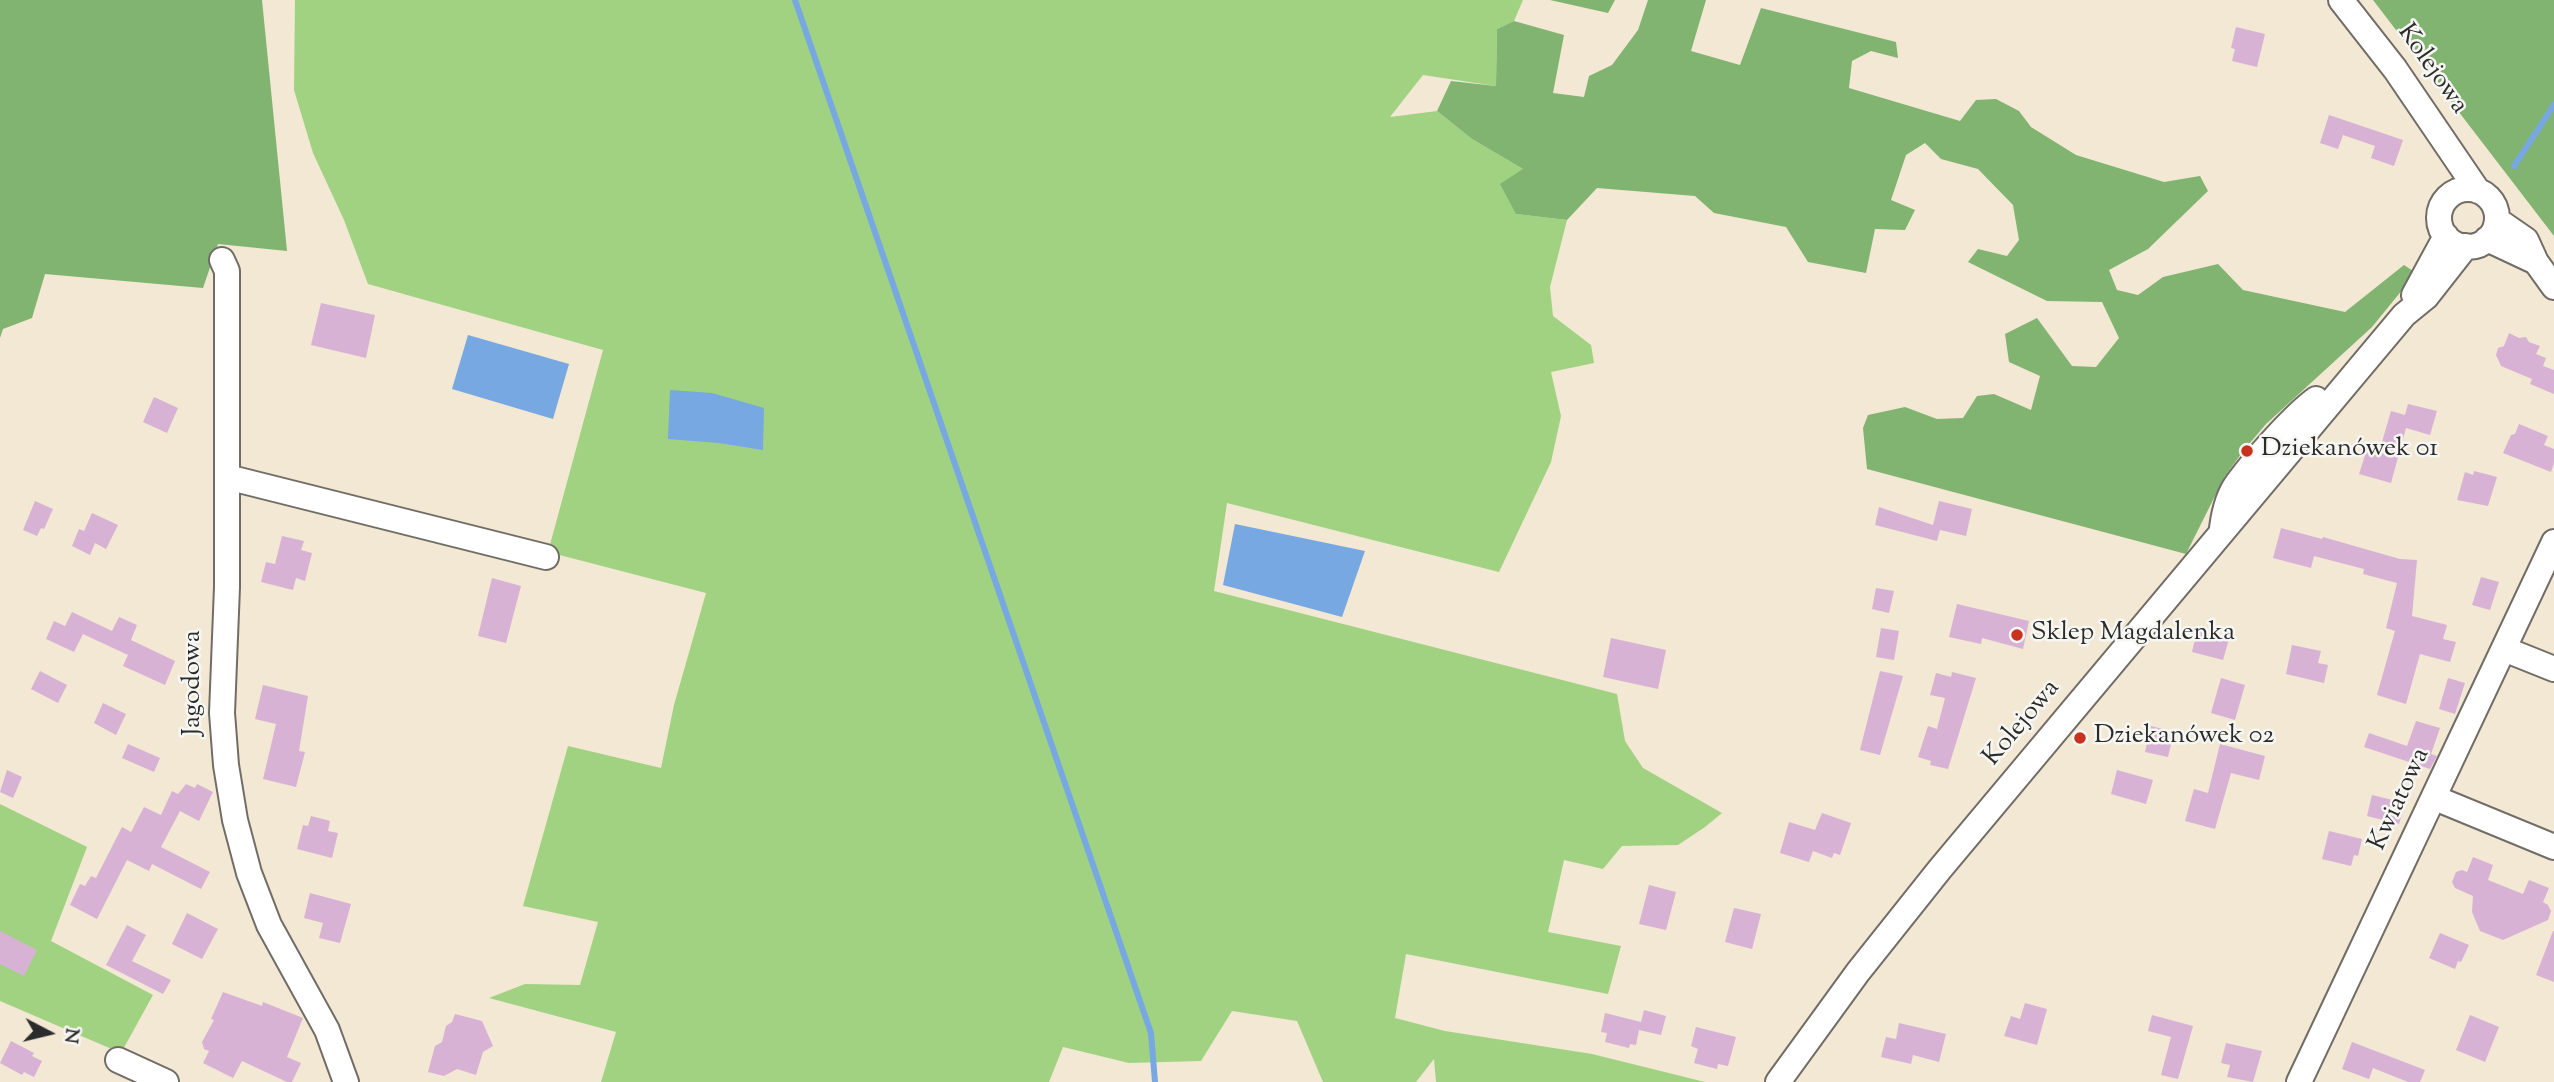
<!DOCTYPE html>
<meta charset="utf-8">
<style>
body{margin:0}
#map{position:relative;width:2554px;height:1082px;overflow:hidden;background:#f2e8d4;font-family:"Sorts Mill Goudy",serif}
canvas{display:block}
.north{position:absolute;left:14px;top:998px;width:70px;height:70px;-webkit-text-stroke:5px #f6f6f2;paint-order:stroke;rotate:97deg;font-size:19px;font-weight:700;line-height:28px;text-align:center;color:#2b2b2b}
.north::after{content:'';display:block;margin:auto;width:24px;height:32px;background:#2b2b2b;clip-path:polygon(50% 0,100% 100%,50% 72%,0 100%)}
</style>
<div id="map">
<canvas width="2554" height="1082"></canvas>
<div class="north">N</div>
</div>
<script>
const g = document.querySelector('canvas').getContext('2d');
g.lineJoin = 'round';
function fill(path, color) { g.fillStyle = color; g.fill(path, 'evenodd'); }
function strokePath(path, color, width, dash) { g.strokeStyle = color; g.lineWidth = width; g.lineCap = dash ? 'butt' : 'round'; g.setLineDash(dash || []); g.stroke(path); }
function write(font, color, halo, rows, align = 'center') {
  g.font = font + ' "Sorts Mill Goudy",serif'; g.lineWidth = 5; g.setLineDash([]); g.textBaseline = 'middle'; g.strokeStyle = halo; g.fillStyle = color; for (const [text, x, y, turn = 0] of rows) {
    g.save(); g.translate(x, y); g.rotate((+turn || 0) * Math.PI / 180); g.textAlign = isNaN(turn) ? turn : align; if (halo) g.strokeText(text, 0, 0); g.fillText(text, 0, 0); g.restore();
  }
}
const green = new Path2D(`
 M295,0h1228l-9,21 -17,8 -1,57 -73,-11 -33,42 47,-6 35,28 51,30 -7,45 51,6 -17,67 3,29 38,29 3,18 -43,9 10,44 -10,46 -52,110 -272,-69 -13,88 403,103 8,47 18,27 79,45 -17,14 -27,18 -56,1 -19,23 -39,-9 -16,72 73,14 -13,48 -202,-40 -11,64 50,13 147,23 113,28h-269l-2,-23 -18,23h-93l-26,-61 -65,-10 -31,50 -72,2 -66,-16 -14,35h-448l15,-50 -127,-34 36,-14 55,1 18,-63 -75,-16 45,-160 93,22 13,-63 32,-112 -158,-41 55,-202 -235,-66 -24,-64 -31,-67 -19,-63z
 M0,804l87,43 -36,94 102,54 -32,58 -121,-52z`);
const forest = new Path2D(`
 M0,0h262l25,251 -69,-7 -15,44 -158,-14 -13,44 -29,11 -3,9z
 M1550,0h65l-7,13z
 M1648,0h58l-15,51 49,14 21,-57 135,34 2,16 -27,-7 -19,10 -3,27 111,33 16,-21 20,-1 23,12 12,16 45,28 88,27 36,-6 8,15 -60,58 -39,21 8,20 21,5 25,-18 55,-13 25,26 102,22 59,-47 12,8 -44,54 -106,97 -22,26 -19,26 -39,78 -319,-85 -4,-41 5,-13 37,-8 32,12 26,-1 14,-22 17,-2 37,16 9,-34 -31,-14 -4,-28 32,-16 35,48 24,1 23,-29 -17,-36 -55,-1 -79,-39 10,-13 29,7 12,-16 -6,-35 -35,-36 -37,-10 -16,-16 -19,12 -15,45 24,10 -10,20 -30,-1 -9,44 -58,-11 -22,-35 -72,-14 -19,-17 -98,-8 -30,32 -51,-6 -16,-30 23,-15 -51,-30 -35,-28 14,-30 45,5 1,-57 17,-8 50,14 -11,58 31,4 5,-21 23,-11 26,-35z
 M2373,0h181v236z`);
const water = new Path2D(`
 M468,335l101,29 -16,55 -101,-30z
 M670,390l42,3 52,15 -1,42 -44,-7 -51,-4z
 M1235,524l130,27 -23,66 -119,-32z`);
const stream = new Path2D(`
 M795,0l356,1033 4,49
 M2514,166l40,-61`);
const building = new Path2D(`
 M2236,27l29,7 -8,33 -25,-6 3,-12 -4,-1z
 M2329,115l74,25 -9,26 -23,-8 4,-12 -32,-11 -5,14 -18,-6z
 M321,303l54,12 -9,43 -55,-13z
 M2509,333l10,5 7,-1 3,5 11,4 -4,8 10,4 -3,8 11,4v24l-24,-10 2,-5 -31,-13 -5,-11 2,-7 6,-2z
 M154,397l24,11 -11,25 -24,-11z
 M2408,404l29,7 -7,24 -24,-7 -15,55 -32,-9 9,-28 12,3 11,-38 14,4z
 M2519,424l29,12 -4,9 10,4v14l-3,9 -48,-19 8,-18 4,-1z
 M2474,471l23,6 -9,29 -31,-6 8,-28 8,3z
 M35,501l18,8 -9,20 -3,-1 -4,8 -14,-6z
 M1939,501l33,8 -6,27 -26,-6 -3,11 -62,-16 4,-18 54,18z
 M92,513l26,12 -12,24 -11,-6 -5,12 -18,-9 7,-17 5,2z
 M2281,528l41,11 1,-2 77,22 17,1 -5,56 35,9 -4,14 13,3 -6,20 -30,-8 -14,50 -29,-9 18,-64 -9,-3 11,-45 -34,-9 1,-5 -50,-13 -3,12 -38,-10z
 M282,536l22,5 -3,9 11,3 -7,28 -9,-3 -3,12 -32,-8 5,-20 9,2z
 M2481,577l18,5 -9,28 -18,-5z
 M492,578l29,8 -15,57 -28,-7z
 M1876,588l18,3 -5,22 -17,-4z
 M1957,604l72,17 -6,28 -41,-11 -1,6 -32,-7z
 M72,612l40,19 7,-14 18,8 -6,15 44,21 -10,24 -42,-19 5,-11 -45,-21 -9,18 -28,-13 8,-18 11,5z
 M1881,628l18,3 -5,29 -18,-3z
 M2197,631l32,8 -6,21 -31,-8z
 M1611,638l55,12 -8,39 -55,-12z
 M2292,645l29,6 -3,12 10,2 -4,18 -38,-9z
 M40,671l27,14 -9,18 -27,-14z
 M1880,671l23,5 -23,79 -20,-5z
 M1952,672l24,6 -28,91 -18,-4 1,-4 -13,-4 10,-31 9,3 8,-31 -15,-3 6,-22 15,4z
 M2221,678l24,7 -10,35 -24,-7z
 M2448,678l17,5 -10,31 -16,-5z
 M263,685l45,11 -9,55 6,1 -9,35 -33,-8 13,-55 -21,-5z
 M103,703l23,11 -10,21 -22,-12z
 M2416,721l24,7 -9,26 6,2 -7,13 -66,-22 5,-14 38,13z
 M2151,726l23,6 -6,25 -23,-5z
 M128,744l32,14 -6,14 -32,-14z
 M2220,744l45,12 -6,24 -28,-7 -16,56 -30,-8 9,-32 14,4z
 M7,770l15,7 -9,21 -13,-6z
 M2117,770l36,10 -7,24 -35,-10z
 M186,784l9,4 2,-4 16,8 -14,29 -19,-10 -19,36 49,25 -9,17 -49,-25 -3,7 -22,-11 -30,59 -27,-14 10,-21 5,2 6,-10 5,2 26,-51 9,5 13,-25 17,8 11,-24 6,3z
 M2372,795l33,8 -6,21 -32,-8z
 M1822,813l29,10 -11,32 -6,-2 -2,5 -19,-7 -4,11 -29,-9 9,-31 26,8z
 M311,816l19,5 -2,10 10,2 -6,25 -35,-9 6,-24 5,1z
 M2329,831l33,8 -4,17 -4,-1 -3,11 -29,-7z
 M2473,857l20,8 -5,15 35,14 6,-14 20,8 -6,14 5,3 3,6 -3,9 -45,20 -23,-9 -8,-19 1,-16 -18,-8 -3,-6 4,-10 6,-2 5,2z
 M1649,885l27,7 -10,38 -27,-6z
 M310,893l41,11 -11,39 -21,-5 4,-15 -19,-5z
 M1734,908l27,6 -9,35 -27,-7z
 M187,913l31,16 -16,30 -30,-15z
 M127,925l19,10 -14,26 39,19 -8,14 -57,-29z
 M0,931l37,19 -13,26 -24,-12z
 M2553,931h1v51l-18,-7z
 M2440,933l29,12 -8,17 -3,-1 -3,8 -26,-11z
 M223,992l39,14 1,-4 40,16 -16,39 14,6 -9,19h-5l-45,-21 -9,17 -30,-15 6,-12 -5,-2 -2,-7 12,-22 -3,-1z
 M2025,1003l22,6 -10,36 -33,-9 7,-20 9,3z
 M1644,1010l22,6 -5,19 -22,-5 -3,15 -6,-1 -1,4 -24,-6 2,-9 -6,-1 4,-19 36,9 -1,4z
 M455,1014l27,7 11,25 -10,6 -7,23 -19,-6 -13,7 -16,-4 7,-26 7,-4 4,-16 6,-4z
 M2152,1015l41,11 -15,53 -17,-4 10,-38 -23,-6z
 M2470,1015l29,12 -14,35 -29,-12z
 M1899,1023l47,11 -7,28 -26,-7 -2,9 -30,-7 5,-20 10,2z
 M1696,1027l40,10 -8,29 -10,-2 -1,5 -23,-6 4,-14 -7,-3z
 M11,1041l23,12 -2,3 10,5 -8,16 -10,-5 -2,3 -22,-12z
 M2352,1042l73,28 -5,12h-12l-35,-14 -4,11 -27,-10z
 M2226,1043l36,8 -9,31 -26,-5 3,-12 -9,-2z`);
const minor = new Path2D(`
 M2341,0l54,69 83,122
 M2439 218a29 29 0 1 1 58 0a29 29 0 1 1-58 0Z
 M2497,220l29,20 10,22 18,25
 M2487,239l49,23
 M222,260l5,11v316l-5,126 4,52 9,55 14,53 20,52 58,105 19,52
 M2414,295l32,-59
 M227,477l319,80
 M2222,528c2,-16 6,-33 16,-46 17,-23 56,-67 78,-83
 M2504,649l50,20
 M2435,798l119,49
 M118,1060l48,22
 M1778,1082l80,-110 82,-103 464,-554 22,-18 40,-51
 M2299,1082l255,-540`);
const markers = [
 [2247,451,7,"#c8321e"],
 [2017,635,7,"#c8321e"],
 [2080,738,7,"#c8321e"]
];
const streetNames = [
 ["Kolejowa",2431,70,55],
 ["Jagodowa",195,683,-90],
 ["Kolejowa",2023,724,-50],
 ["Kwiatowa",2401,800,-65]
];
const poiNames = [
 ["Dziekanówek 01",2261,451],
 ["Sklep Magdalenka",2031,635],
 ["Dziekanówek 02",2094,738]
];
fill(green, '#a0d282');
fill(forest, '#80b470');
fill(water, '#77a8e2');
strokePath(stream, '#77a8e2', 6);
fill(building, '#d7b2d5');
strokePath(minor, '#716d66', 28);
strokePath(minor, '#fff', 24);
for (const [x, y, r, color] of markers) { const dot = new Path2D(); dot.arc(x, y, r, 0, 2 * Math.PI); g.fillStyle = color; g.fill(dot); strokePath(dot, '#f6f6f2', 2.5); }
write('26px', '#2b2b2b', '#f6f6f2', streetNames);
write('26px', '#2b2b2b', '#f6f6f2', poiNames, 'left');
</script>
